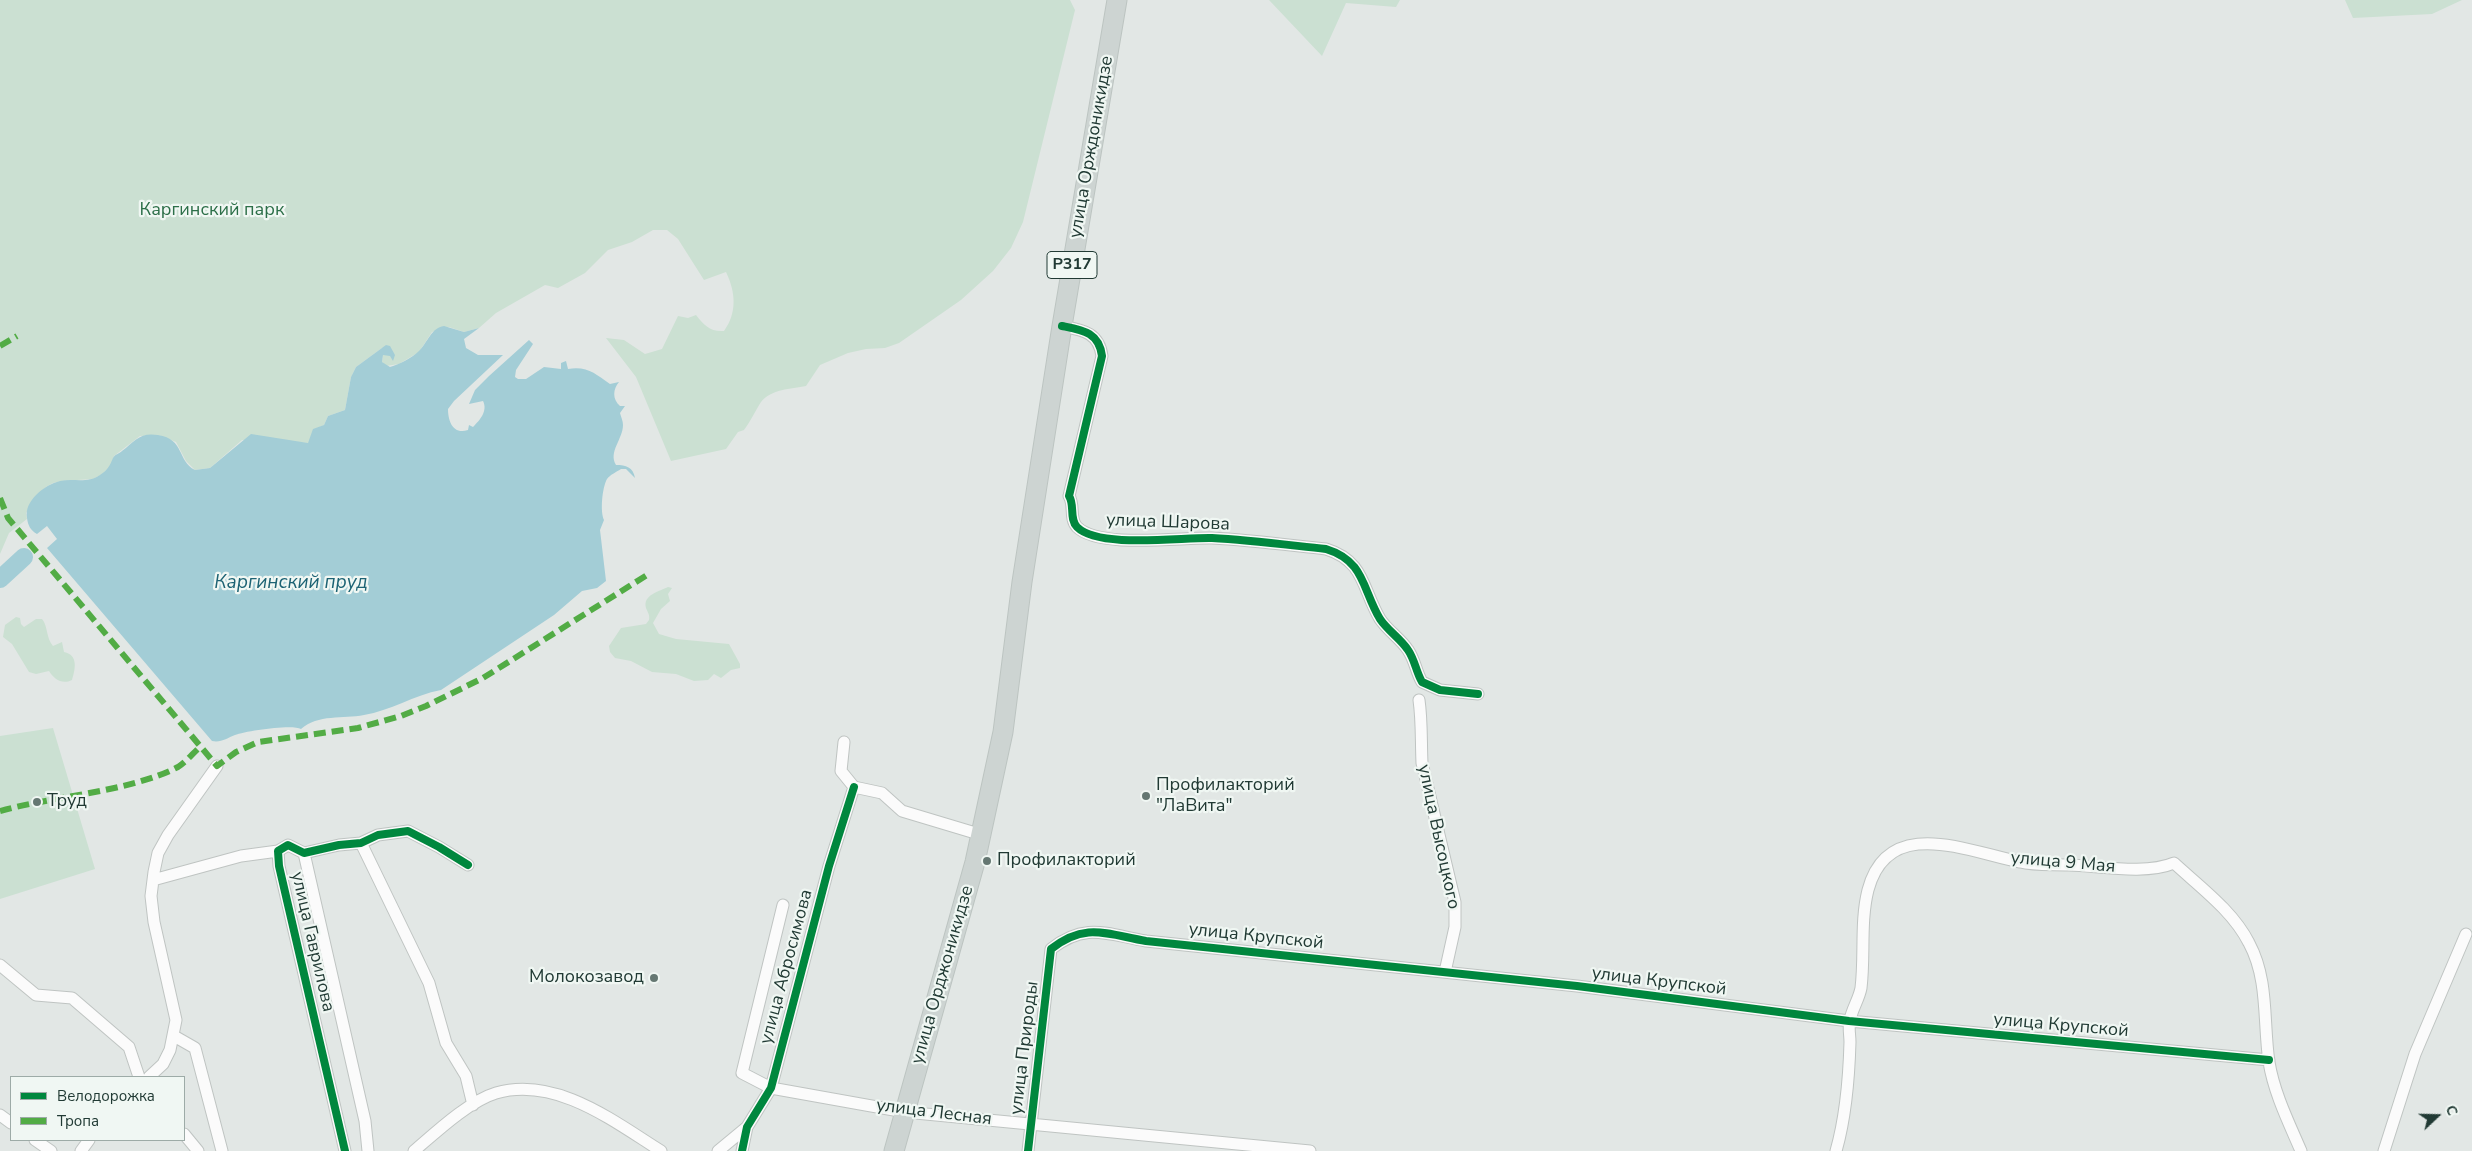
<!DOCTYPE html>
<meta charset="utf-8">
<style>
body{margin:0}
#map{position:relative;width:2472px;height:1151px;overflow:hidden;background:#e2e7e5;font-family:"Nunito Sans",sans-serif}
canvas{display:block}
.legend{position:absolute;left:10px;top:1076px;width:175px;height:65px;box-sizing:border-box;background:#f0f7f3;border:1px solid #9daba7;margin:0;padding:6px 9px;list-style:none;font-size:15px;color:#213a34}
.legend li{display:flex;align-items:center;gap:10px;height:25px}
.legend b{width:25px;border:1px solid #9daba7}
.north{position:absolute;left:2412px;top:1091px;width:50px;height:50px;-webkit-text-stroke:4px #f0f7f3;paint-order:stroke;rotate:69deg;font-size:14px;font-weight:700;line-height:20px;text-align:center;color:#213a34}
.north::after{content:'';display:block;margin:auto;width:18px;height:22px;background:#213a34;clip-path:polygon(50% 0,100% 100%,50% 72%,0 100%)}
</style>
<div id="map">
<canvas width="2472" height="1151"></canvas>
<ul class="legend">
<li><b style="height:6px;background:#00873e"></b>Велодорожка</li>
<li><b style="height:6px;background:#52ac45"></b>Тропа</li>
</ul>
<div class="north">С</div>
</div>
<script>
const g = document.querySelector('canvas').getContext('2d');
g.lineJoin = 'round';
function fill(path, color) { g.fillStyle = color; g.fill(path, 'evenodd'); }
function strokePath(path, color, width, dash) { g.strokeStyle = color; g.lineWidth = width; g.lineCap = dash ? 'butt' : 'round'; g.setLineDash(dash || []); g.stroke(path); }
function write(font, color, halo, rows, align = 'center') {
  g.font = font + ' "Nunito Sans",sans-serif'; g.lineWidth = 4.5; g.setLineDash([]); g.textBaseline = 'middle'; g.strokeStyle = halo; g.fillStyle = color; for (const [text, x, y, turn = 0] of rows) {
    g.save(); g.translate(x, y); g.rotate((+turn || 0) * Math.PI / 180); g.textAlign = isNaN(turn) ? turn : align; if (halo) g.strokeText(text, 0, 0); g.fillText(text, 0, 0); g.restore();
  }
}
const green = new Path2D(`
 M0,0h1070l5,10 -52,212 -12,26 -18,23 -32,29 -62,43 -14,5 -19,1 -18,4 -28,12 -14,21c-15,3 -35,3 -45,16 -6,9 -10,19 -17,28l-6,2 -12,17 -55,12 -35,-84 -30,-39 18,2 21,14 17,-5 16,-33 10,2 8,-3c8,10 14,17 28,16 13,-18 12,-38 2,-59l-22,8 -26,-41 -11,-9h-14l-21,12 -24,8 -23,23 -27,15 -13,-3 -49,28 -17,15 -15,4 -15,-5 -17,5 -13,20 -20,12 -13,2 -4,-4 1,-7h12l-13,-7 -26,19 -5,10 -6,33 -17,6 -4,9 -6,3 -10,15 -66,-3 -32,28 -15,2 -9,-9 -10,-19 -18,-7 -18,1 -26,20 -2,9 -11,10 -8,4 -31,2 -9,2 -7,4 -20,26 1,6 -18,14 -9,21z
 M1269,0h131l-4,7 -50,-4 -24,53z
 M2345,0h117l-30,14 -79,4z
 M668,587l4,1 -4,6 2,7 -9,8 -8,14 6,11 17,5 53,5 11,20v4l-9,2 -10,8 -7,-4 -6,6 -14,1 -18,-7 -24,-2 -21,-11 -16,-3 -5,-6 -1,-6 12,-18 25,-4 3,-4c1,-5 -1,-7 -3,-12 -4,-13 14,-17 22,-21z
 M16,617l4,1 1,6 3,3 12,-8h6c6,7 4,19 11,27l9,-4 2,10c15,3 11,18 8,28 -10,5 -18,-1 -23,-9l-13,3 -7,-2 -17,-28 -9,-7 2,-12z
 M53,728l42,141 -95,30v-163z`);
const water = new Path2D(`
 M444,326l20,6 15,-4 -15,11 2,9 12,7h25l-49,46 -6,8c0,12 5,26 20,21l1,-5 4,2c7,-7 15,-16 10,-26l-14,3 6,-14 14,-14 40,-36 4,4 -17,26 -1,7 3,2h8l18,-12 17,2v-6l5,-2 2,8c20,-3 27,5 42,15l9,-2c-6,7 -7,17 1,24h5l-5,7c1,4 3,8 3,12 0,14 -15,27 -7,40 10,0 17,2 19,13l-9,-9h-5c-5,3 -11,6 -14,10 -5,9 -7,33 -3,41l-4,10 6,51 -9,7 -15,3 -28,24 -113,75c-27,5 -51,21 -77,25 -21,4 -46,-1 -63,14 -9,-5 -55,2 -66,6 -8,3 -14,8 -23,6l-165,-193 10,-9 -10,-13 -10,8c-7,-4 -9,-9 -10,-16 -3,-17 17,-33 33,-37 14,-3 27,3 40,-6 8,-5 10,-10 13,-17 2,-4 6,-4 9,-7 13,-10 18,-19 36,-16 27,4 19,26 37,35l15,-2 41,-34 57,9 5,-14 11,-4 4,-9 17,-6 6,-33 5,-10 30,-22 4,1 5,9 -2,6 -3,-5 -7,-1 -1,7 8,5c10,-3 22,-9 29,-16 9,-9 12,-23 25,-25z`);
const river = new Path2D(`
 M0,579l24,-22`);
const minor = new Path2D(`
 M1062,326c20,4 37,6 40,30l-33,140c6,9 0,23 8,31 22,22 105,10 135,11 38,2 76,7 114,11 39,12 36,40 54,70 8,12 20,19 28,31 7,10 8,22 14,32l18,8 38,4
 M1419,700c3,21 2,41 3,63l33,139v25l-10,45
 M844,742l-3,29 13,16 28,6 20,18 80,24
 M361,843l68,140 17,60 20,33 7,29
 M304,853l61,268 3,30
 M153,880l88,-24 37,-5
 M783,905l-41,168 29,15 134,24 405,39
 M0,965l36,30 36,3 57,49 10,30
 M174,1036l21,12 27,103
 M149,1077l14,-13 7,-14 6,-30 -22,-98 -3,-26 3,-24 4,-19 10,-18 49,-69
 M0,1115l11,8
 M184,1134l14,17
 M35,1140l16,11
 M81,1151l8,-11
 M345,1151l-66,-285 -1,-15 10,-6 16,8 35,-8 22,-2 17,-8 30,-4 31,16 29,18
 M414,1151c21,-18 55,-50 82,-58 60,-17 117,28 165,58
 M718,1151l29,-24
 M742,1151l5,-24 24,-39 58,-222 25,-79
 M1028,1151l23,-202c34,-27 55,-15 95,-8l431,45 272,35 420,39
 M1836,1151c10,-35 13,-73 14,-109 0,-7 -2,-15 0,-22 2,-11 9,-21 11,-32 4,-33 -1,-66 7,-98 20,-76 101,-38 152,-28 16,4 33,2 49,3 31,1 77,10 105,-2 26,24 59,48 75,80 20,37 14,79 20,119 5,31 20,61 32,89
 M2384,1151l31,-97 51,-120`);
const primary = new Path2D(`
 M894,1151l81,-289 28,-130 19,-150 40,-256 55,-326`);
const quiet = new Path2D(`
 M0,346l17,-10
 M0,498l8,20 209,248 19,-14 22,-10 100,-14 43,-12 25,-10 57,-28 164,-103
 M0,811c54,-15 129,-19 178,-44 8,-5 15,-14 22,-20`);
const cycleway = new Path2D(`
 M1062,326c20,4 37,6 40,30l-33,140c6,9 0,23 8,31 22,22 105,10 135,11 38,2 76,7 114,11 39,12 36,40 54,70 8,12 20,19 28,31 7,10 8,22 14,32l18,8 38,4
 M345,1151l-66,-285 -1,-15 10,-6 16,8 35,-8 22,-2 17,-8 30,-4 31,16 29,18
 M742,1151l5,-24 24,-39 58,-222 25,-79
 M1028,1151l23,-202c34,-27 55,-15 95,-8l431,45 272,35 420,39`);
const markers = [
 [1146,796,5,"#657772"],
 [37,802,5,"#657772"],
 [987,861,5,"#657772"],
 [654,978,5,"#657772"]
];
const shields = [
 [1072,265,50]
];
const shieldNames = [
 ["Р317",1072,265]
];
const streetNames = [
 ["улица Орждоникидзе",1092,147,-80],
 ["улица Шарова",1168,523,2],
 ["улица Высоцкого",1438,837,78],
 ["улица 9 Мая",2063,863,5],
 ["улица Крупской",1256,937,6],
 ["улица Гаврилова",312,942,77],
 ["улица Абросимова",787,967,-75],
 ["улица Орджоникидзе",943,975,-74],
 ["улица Крупской",1659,982,7],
 ["улица Крупской",2061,1026,5],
 ["улица Природы",1025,1048,-83],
 ["улица Лесная",934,1113,7]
];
const parkNames = [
 ["Каргинский парк",212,211]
];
const poiNames = [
 ["Профилакторий",1156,786],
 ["\"ЛаВита\"",1156,807],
 ["Труд",47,802],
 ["Профилакторий",997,861],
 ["Молокозавод",644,978,"right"]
];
const waterNames = [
 ["Каргинский пруд",291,583]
];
fill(green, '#cbe0d2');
fill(water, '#a3cdd6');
strokePath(river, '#a3cdd6', 18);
strokePath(minor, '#bfc4c2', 13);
strokePath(primary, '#bcc4c1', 21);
strokePath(minor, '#fbfbfb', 11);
strokePath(primary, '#cdd4d2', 19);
strokePath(quiet, '#52ac45', 6, [12, 6]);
strokePath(cycleway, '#00873e', 8);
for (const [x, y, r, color] of markers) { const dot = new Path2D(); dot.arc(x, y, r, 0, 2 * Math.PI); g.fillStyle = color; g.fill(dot); strokePath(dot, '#f0f7f3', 2); }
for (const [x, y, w] of shields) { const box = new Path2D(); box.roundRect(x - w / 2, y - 13.5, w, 27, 4); g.fillStyle = '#f0f7f3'; g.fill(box); strokePath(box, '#213a34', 1); }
write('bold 16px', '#213a34', null, shieldNames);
write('18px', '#213a34', '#f0f7f3', streetNames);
write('18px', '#2c6f48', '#f0f7f3', parkNames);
write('18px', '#213a34', '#f0f7f3', poiNames, 'left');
write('italic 19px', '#1d6374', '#f0f7f3', waterNames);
</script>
